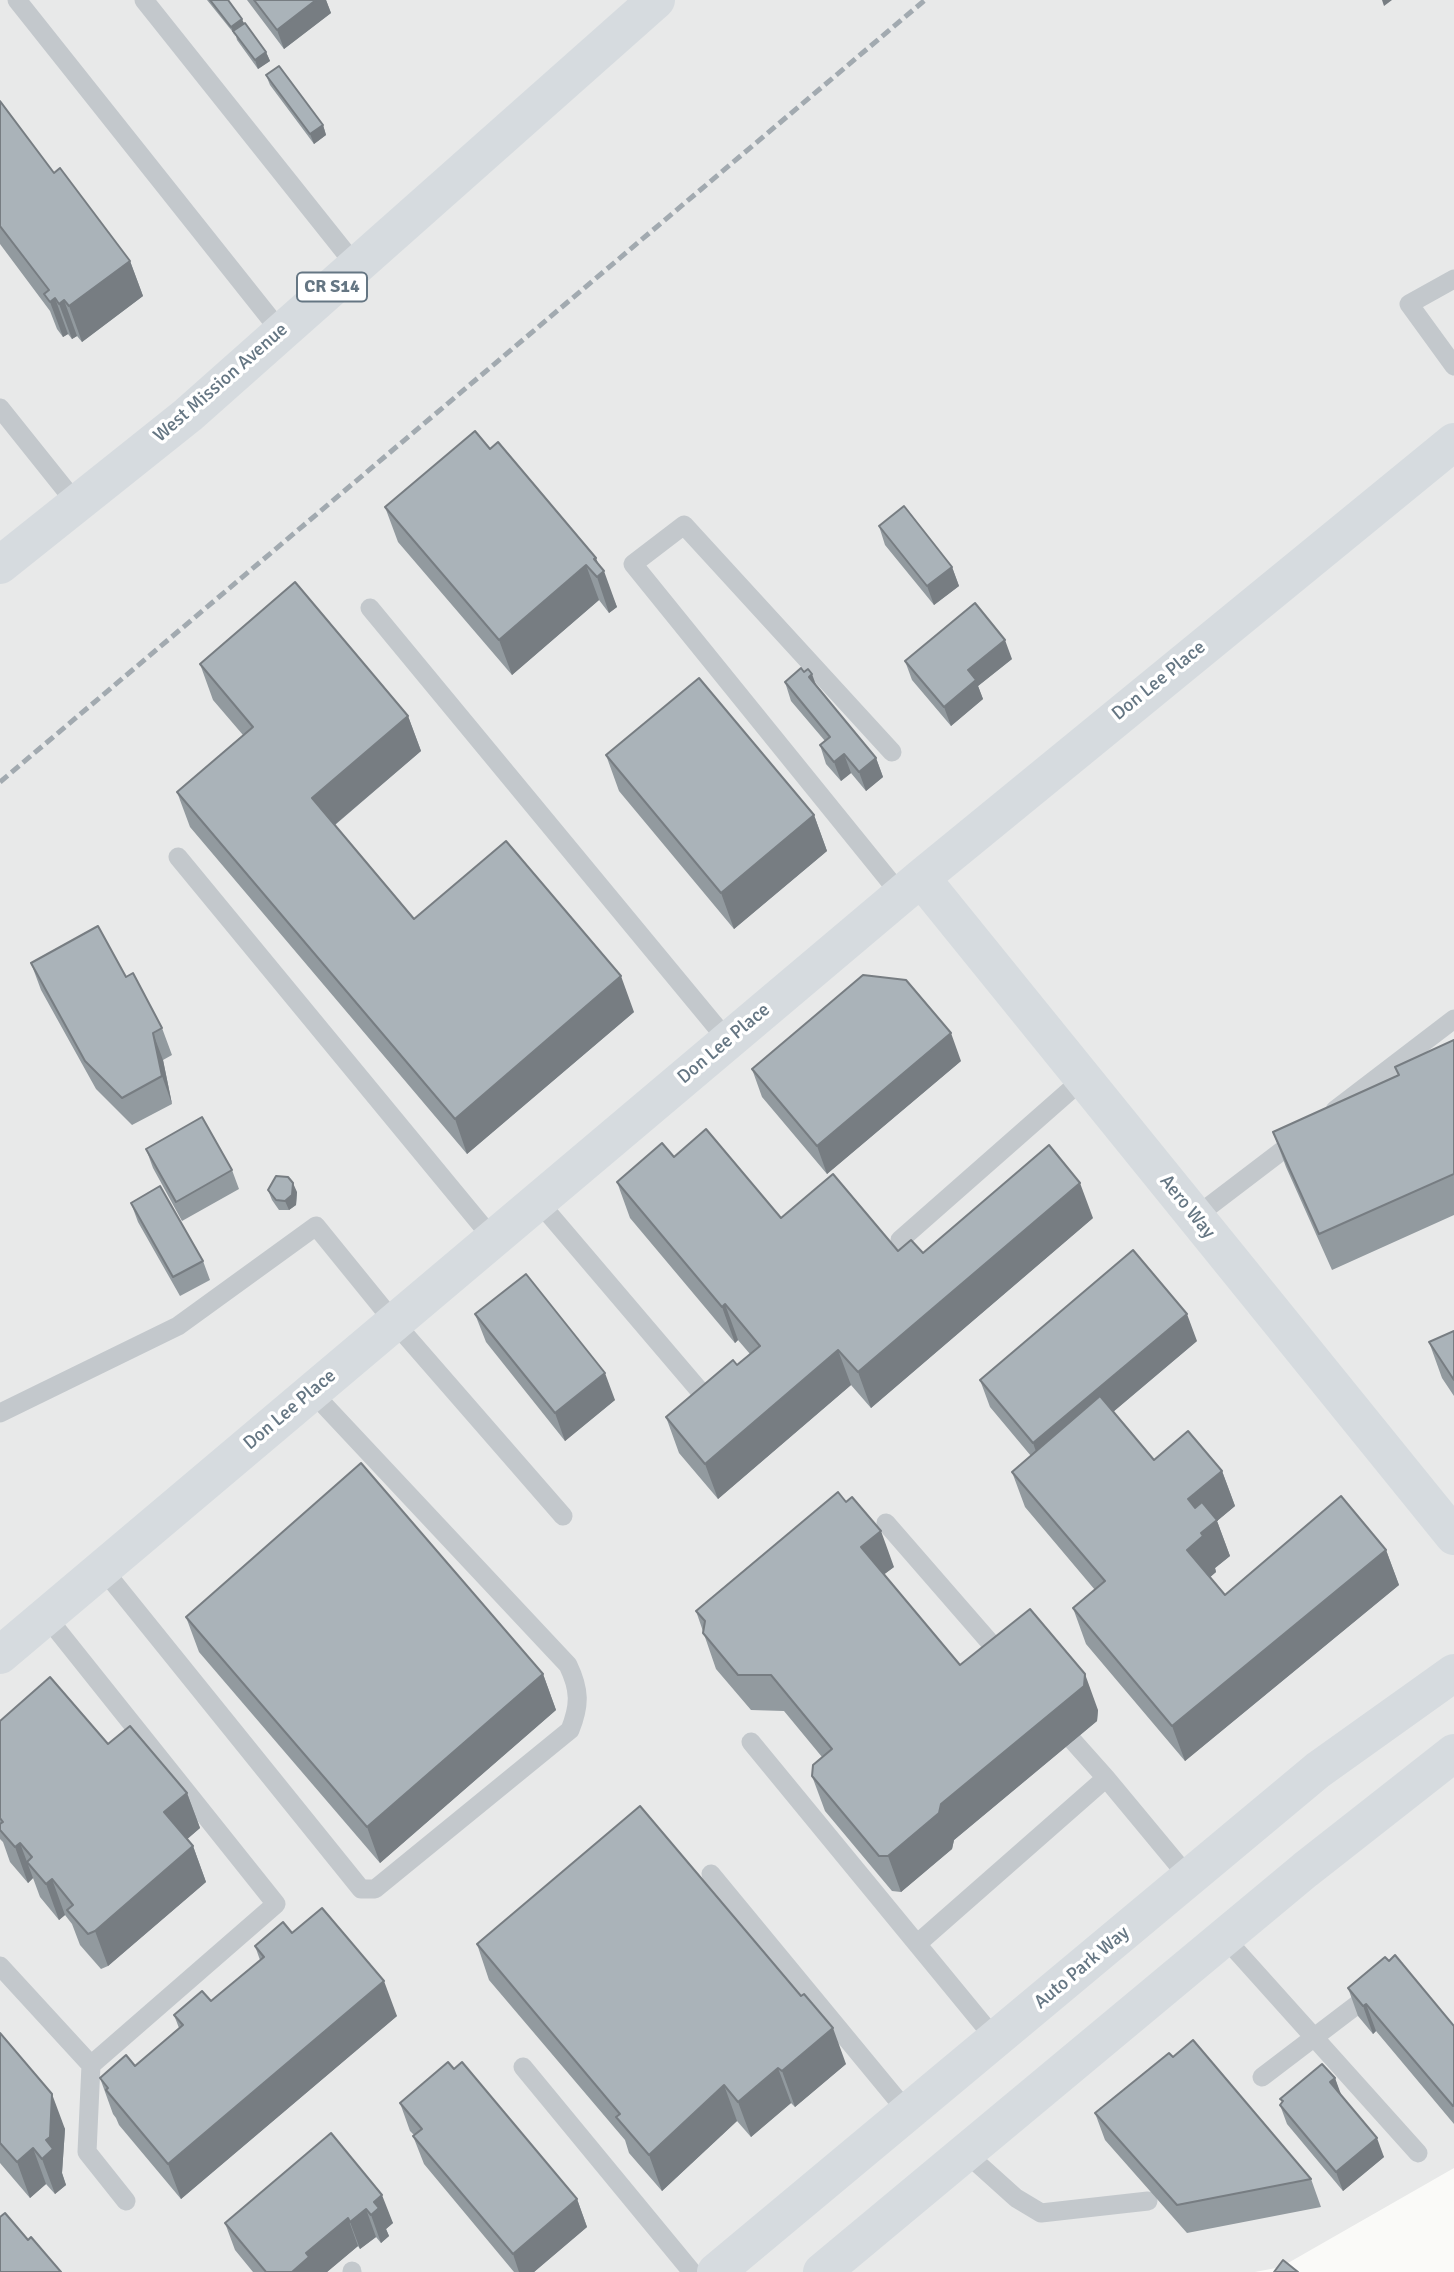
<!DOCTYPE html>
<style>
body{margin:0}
canvas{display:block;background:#fafaf8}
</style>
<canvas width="1454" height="2272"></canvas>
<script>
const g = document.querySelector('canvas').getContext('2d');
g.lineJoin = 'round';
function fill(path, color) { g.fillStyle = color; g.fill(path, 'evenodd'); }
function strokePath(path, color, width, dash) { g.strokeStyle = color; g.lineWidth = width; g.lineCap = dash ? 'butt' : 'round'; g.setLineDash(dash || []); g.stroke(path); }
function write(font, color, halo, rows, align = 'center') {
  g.font = font + ' Signika,sans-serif'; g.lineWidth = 7; g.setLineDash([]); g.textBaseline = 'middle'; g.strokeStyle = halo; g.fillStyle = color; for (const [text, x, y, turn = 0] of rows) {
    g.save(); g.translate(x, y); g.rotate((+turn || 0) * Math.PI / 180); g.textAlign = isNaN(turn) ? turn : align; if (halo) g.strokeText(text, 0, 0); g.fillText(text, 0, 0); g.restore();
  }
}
const built = new Path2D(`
 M0,0h1454v2168l-173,99 -26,5h-1255z`);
const lane = new Path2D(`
 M17,0l264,332
 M144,0l212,266
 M1454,279l-45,25 45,62
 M0,408l76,95
 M370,608l358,433
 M892,752l-208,-227 -51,39 268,331
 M178,857l315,382
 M1335,1110l119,-91
 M538,1201l167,196
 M1195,1217l105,-80
 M900,1240l183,-161
 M0,1413l178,-87 138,-100 78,96 169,194
 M886,1523l121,139
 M102,1568l259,321h14l195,-159c10,-25 10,-40 -2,-65l-256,-273
 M1073,1741l33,37
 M751,1742l245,298
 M711,1874l198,240
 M1224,1937l194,216
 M917,1944l189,-166 83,100
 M0,1966l91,99 185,-161 -230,-288
 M91,2065l-4,87 39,49
 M523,2067l169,205
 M1262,2077l113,-86
 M966,2153l50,45 25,15 107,-12
 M352,2271v1`);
const secondary = new Path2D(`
 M921,878l533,658
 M0,1655l921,-777 533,-436
 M716,2272l602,-502 136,-97
 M822,2272l483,-402 149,-117`);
const primary = new Path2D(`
 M0,565l188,-150 468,-415`);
const rail = new Path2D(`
 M0,782l925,-782`);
const wall = new Path2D(`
 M207,0h21l16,23 22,29 4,9 -12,8 -21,-29 -1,-4z
 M247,0h79l5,13 -47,36z
 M266,75l57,50 3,10 -12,9 -44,-59z
 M0,101l54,72 76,88 13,35 -61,46 -5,-6 -5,3 -4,-5 -5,3 -6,-8 -7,-18 -50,-67z
 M490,449l109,116 18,42 -8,6 -10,-13 -87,75 -114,-133 -13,-35z
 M879,526l73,41 7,19 -25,19 -49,-60z
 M1012,659l-34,27 5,13 -32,27 -39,-46 -7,-19z
 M200,664l208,52 13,35 -86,74 79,94 220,93 -167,142 -277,-327 -13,-35 66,-57 -30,-35z
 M785,682l31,3 60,73 7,19 -17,14 -15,-18 -10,8 -15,-17 -6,-19 5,-4 -34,-40z
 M606,755l208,60 13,36 -93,78 -115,-138z
 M31,963l95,14 36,51 10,27 -9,5 9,44 -40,21 -36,-36 -55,-99z
 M1454,1040v175l-122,55 -46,-103 -13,-35 125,-57 -3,-8z
 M961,1061l-134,113 -65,-77 -10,-28z
 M146,1149l86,21 7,19 -57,32 -29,-53z
 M674,1157l107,61 117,33 25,2 170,-35 -222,190 -20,-23 -133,114 -39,-46 -13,-36 71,-52 13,-11 -12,-14 -3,3 -105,-125 -13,-36z
 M268,1190l29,2 -1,13 -7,5h-10l-7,-10z
 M131,1203l72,58 7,19 -30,16 -42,-74z
 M475,1314l140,86 -50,41 -79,-99z
 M1454,1331v65l-12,-18 -13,-36z
 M1197,1341l-84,71 41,48 68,11 13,35 -18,15 13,35 -15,12 1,4 -6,5 15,18 161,-45 13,35 -214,176 -99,-117 -13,-36 22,-18 -70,-83 -13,-35 19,-16 -41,-49 -10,-27z
 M894,1567l-10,7 76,91 138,45 -1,11 -143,119 -2,9 -51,43 -9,-1 -67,-80 -13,-35 10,-19 -38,-46 -33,-1 -35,-41 -20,-58z
 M186,1617l357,57 13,36 -176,153 -181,-211z
 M0,1721l108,23 79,49 13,35 -13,11 6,7 13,36 -98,84 -7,3 -21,-24 -8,-21 -7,-9 -6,5 -19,-23 -7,-19 -5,5 -18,-21 -7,-20 -3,-3z
 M292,1933l105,83 -216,183 -62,-74 -3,-7 -3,-4 -13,-36 35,-12 44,-38 -5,-13 37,-14 49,-41 -5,-14z
 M477,1944l369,120 -51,43 -4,-4 -40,34 -14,-16 -75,70 -33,-38 -4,-13 -136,-160z
 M1348,1988l106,38v98l-78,-93 -3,3 -15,-18z
 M0,2033l65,96 -3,44 4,12 -11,9 -9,-10 -16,14 -30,-35z
 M454,2069l123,130 10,28 -53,45h-20l-90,-108 -11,-28 1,-1 -4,-4 -10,-28z
 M1335,2078l5,16 44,63 -41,34 -56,-67 -7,-19 2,-3 -2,-3z
 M1095,2113l216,66 10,28 -134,26 -82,-93z
 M331,2133l62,90 -7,6 3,7 -8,7 -5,-6 -16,12 -2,-3 -31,26h-74l-18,-22 -10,-27z`);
const shadedWall = new Path2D(`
 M316,0h10l5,13 -47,36 -7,-19z
 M1382,0h10l-8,6z
 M242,19l4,9 -13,3 2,6 -4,-10z
 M266,52l4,9 -12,8 -3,-9z
 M323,125l3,10 -12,9 -4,-10z
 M130,261l13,35 -61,46 -13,-36z
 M55,298l13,36 -5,3 -13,-35z
 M64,300l13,36 -5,3 -13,-35z
 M596,558l6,15 2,-2 13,36 -8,6 -12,-36 -3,-18z
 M586,565l13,35 -87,75 -13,-35z
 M952,567l7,19 -25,19 -7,-19z
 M1005,640l7,19 -34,27 5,13 -32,27 -7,-19 24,-37z
 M812,674l7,19 -10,-16z
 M408,716l13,35 -96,82 -13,-35z
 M844,754l7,19 -10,8 -7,-19z
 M876,758l7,19 -17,14 -7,-19z
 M814,815l13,36 -93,78 -13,-36z
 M621,976l13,36 -167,142 -12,-35z
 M153,1033l10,27 9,44 -10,-28z
 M951,1033l10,28 -134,113 -10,-28z
 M293,1183l4,9 -1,13 -7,5 -4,-9z
 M1080,1183l13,35 -222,190 -13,-36z
 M725,1304l13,36 -3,3 -13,-36z
 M1187,1314l10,27 -154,130 -10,-28z
 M838,1350l13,35 -133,114 -13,-35z
 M605,1373l10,27 -50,41 -10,-28z
 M1222,1471l13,35 -18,15 13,35 -15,12 1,4 -16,14 -13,-36 1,-51z
 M881,1531l13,36 -20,15 -13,-35z
 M1386,1550l13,35 -214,176 -13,-35z
 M543,1674l13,36 -176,153 -13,-36z
 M1085,1674l13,36 -1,11 -143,119 -2,9 -51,43 -13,-36 53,-52z
 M187,1793l13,35 -23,20 -13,-36z
 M20,1843l13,35 -5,5 -13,-36z
 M193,1846l13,36 -98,84 -13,-35z
 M52,1879l13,36 -6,5 -13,-36z
 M384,1981l13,35 -216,183 -13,-35z
 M1366,2004l10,27 -3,3 -10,-28z
 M833,2028l13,36 -51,43 -13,-36z
 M778,2068l13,35 -40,34 -13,-35z
 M1335,2078l7,19 -12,-15z
 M724,2085l13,36 -75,70 -13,-36z
 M52,2094l13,35 -3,44 4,12 -11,9 -13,-35 4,-19z
 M1377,2138l7,19 -41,34 -7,-19z
 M33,2148l13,36 -16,14 -13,-36z
 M382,2195l11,28 -7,6 3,7 -8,7 -10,-28 3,-13z
 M577,2199l10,28 -53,45h-15l-6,-18z
 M366,2209l10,28 -16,12 -10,-27z
 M348,2218l10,28 -31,26h-35l14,-19z`);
const building = new Path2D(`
 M210,0h18l14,19 -11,8z
 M254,0h62l-39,30z
 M245,23l21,29 -11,8 -22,-29z
 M279,66l44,59 -13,9 -44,-59z
 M0,101l54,72 6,-5 70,93 -61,45 -5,-6 -5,4 -4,-6 -5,4 -6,-8 5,-4 -49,-64z
 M475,431l15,18 8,-7 98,116 -2,1 10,12 -7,6 -11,-12 -87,75 -114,-133z
 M904,506l48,61 -25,19 -48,-60z
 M295,582l113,134 -96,82 102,121 92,-78 115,135 -166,143 -278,-327 76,-65 -53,-63z
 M975,603l30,37 -37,30 8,10 -32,27 -39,-46z
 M801,668l3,4 4,-3 4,5 -3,3 67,81 -17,14 -15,-18 -10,8 -14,-17 10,-8 -45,-55z
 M699,678l115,137 -93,78 -115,-138z
 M98,926l28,51 7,-4 29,55 -9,5 9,43 -40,22 -37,-37 -54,-98z
 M863,975l43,5 45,53 -134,113 -65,-77z
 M1454,1040v134l-135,60 -46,-102 126,-57 -4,-8z
 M202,1117l30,53 -56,32 -30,-53z
 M706,1129l75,89 52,-44 65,77 13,-11 12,13 126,-108 31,38 -222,189 -20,-22 -133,114 -39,-47 67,-57 4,5 23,-19 -35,-42 -3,3 -105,-125 45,-39 12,14z
 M276,1176l12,1 5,6 -1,12 -7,6 -9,-1 -8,-10z
 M160,1186l43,75 -30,16 -42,-74z
 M1133,1250l54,64 -154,129 -53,-63z
 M526,1274l79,99 -50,40 -80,-99z
 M1454,1331v49l-25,-38z
 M1100,1396l54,64 34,-29 34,40 -34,28 7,9 7,-6 15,18 -16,13 2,3 -16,14 38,45 116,-99 45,54 -214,176 -99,-118 32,-27 -93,-109z
 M361,1463l182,211 -176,153 -181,-210z
 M838,1492l8,10 6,-5 29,34 -20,16 99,118 70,-56 55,65 -1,12 -143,118 -2,9 -51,43h-9l-67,-80 1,-11 19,-16 -61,-74h-33l-35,-42 2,-12 -9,-10z
 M50,1677l58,67 22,-18 57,67 -23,19 29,34 -98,85 -7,3 -21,-24 6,-5 -21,-26 -6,5 -19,-22 5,-5 -12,-14 -5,4 -15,-17v-6l3,-2 -3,-4v-97z
 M640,1806l161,190 3,-2 29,34 -51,43 -4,-3 -40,34 -14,-17 -75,70 -33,-38 4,-3 -143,-170z
 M322,1908l62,73 -216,183 -62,-74 2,-2 -8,-10 26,-23 9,11 48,-41 -9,-10 28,-24 9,10 53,-44 -9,-11 28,-24 9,11z
 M1395,1955l59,71v79l-1,1 -87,-102 -3,2 -15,-18 37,-31 4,4z
 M0,2033l52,61 -2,43 -4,3 7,9 -11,10 -9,-11 -16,14 -17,-19z
 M1193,2040l118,139 -134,26 -82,-92 74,-60 4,4z
 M448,2062l6,7 8,-7 115,137 -64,55 -100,-118 9,-7 -22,-26z
 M1322,2064l13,14 -5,4 47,56 -41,34 -56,-67 3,-4 -3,-2z
 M331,2133l51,62 -8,7 5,6 -8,7 -5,-6 -16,13 -2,-4 -42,35 3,4 -17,15h-26l-41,-49z
 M5,2213l23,27 3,-3 30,35h-61v-55z
 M1283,2260l15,12h-24z`);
const shields = [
 [332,287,70]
];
const shieldNames = [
 ["CR S14",332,287]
];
const streetNames = [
 ["West Mission Avenue",221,383,-41],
 ["Don Lee Place",1159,681,-39],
 ["Don Lee Place",724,1044,-40],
 ["Aero Way",1187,1207,51],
 ["Don Lee Place",290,1410,-40],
 ["Auto Park Way",1082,1968,-40]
];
fill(built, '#e8e9e9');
strokePath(lane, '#c3c8cc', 19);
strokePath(secondary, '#d6dbdf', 38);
strokePath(primary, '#d6dbdf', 38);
strokePath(rail, '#a2aab0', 5, [10, 5]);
fill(wall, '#929a9f');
fill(shadedWall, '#777d82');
fill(building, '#aab3b9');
strokePath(building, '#777d82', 2);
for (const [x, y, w] of shields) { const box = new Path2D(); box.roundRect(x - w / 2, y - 14.5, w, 29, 5); g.fillStyle = '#fff'; g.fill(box); strokePath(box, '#657683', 2); }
write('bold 18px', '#657683', null, shieldNames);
write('19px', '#657683', '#fff', streetNames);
</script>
